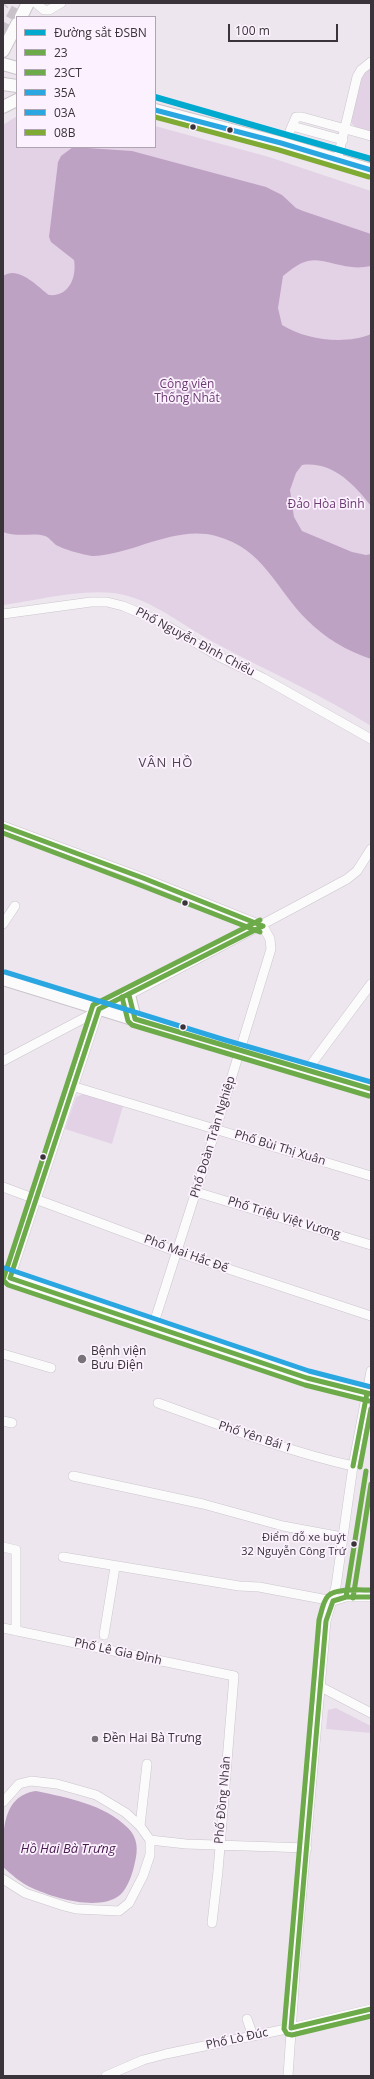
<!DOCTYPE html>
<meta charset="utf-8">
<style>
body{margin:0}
#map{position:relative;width:374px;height:2079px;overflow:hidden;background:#ede6ee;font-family:"Open Sans",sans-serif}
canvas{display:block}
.frame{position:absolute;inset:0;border:4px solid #3a343a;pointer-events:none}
.legend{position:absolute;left:16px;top:16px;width:140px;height:132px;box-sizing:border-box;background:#fcf1fe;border:1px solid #aea5b0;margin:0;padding:5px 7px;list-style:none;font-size:12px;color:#3a343a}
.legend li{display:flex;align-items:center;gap:8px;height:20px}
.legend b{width:20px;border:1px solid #aea5b0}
.scale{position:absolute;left:228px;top:24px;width:110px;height:18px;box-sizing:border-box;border:2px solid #3a343a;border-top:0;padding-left:5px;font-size:12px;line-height:14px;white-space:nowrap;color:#3a343a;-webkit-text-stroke:3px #fcf1fe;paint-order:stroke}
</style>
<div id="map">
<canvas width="374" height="2079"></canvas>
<div class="frame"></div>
<ul class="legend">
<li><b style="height:5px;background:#00a9ce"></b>Đường sắt ĐSBN</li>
<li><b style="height:5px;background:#6dab4a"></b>23</li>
<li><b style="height:5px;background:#6dab4a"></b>23CT</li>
<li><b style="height:5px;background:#2aa6e1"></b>35A</li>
<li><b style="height:5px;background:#2aa6e1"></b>03A</li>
<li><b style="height:5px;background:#7faa34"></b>08B</li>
</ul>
<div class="scale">100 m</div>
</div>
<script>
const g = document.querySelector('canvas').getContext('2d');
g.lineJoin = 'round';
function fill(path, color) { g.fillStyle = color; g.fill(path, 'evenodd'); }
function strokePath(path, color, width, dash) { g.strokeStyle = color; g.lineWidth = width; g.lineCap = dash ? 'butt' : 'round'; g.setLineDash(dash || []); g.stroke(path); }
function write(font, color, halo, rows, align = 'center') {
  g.font = font + ' "Open Sans",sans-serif'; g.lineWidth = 3.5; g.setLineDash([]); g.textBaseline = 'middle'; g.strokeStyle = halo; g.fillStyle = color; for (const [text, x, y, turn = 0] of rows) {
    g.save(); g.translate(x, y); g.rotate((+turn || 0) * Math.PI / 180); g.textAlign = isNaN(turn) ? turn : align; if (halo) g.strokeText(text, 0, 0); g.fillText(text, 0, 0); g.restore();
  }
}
const green = new Path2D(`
 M371,66v66c-10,-3 -19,-3 -21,-14l12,-45z
 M17,116v31h138v-21l114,31 102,34v535c-49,-31 -102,-54 -152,-81 -34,-17 -67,-47 -105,-52 -37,-4 -75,7 -111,12v-480z
 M83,1094l40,12 -11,38 -47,-15 11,-32z
 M336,1708l35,18v7l-45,-4 2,-19z`);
const water = new Path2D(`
 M73,147l59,4 134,36 16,8 14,13 7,3 68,23v32c-6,1 -13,2 -19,1 -33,-4 -39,-17 -69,9l-5,32 4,17c24,15 63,20 89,9v172c-17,-22 -39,-45 -69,-41l-6,8 -6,17 4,27 8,14 50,21 14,3 5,-1v105c-24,-8 -46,-21 -64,-39 -32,-32 -43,-71 -91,-84 -41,-11 -82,18 -122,20 -8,0 -31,-7 -38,-11 -4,-3 -6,-7 -11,-9 -13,-4 -26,2 -42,-4v-256c15,-11 34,10 46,19 20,2 28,-18 25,-35l-23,-18 -2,-5 9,-75 3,-6z
 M36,1791c32,7 68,13 92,37 10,10 10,22 7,34 -2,10 -7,26 -15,33 -21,17 -66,3 -88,-7 -11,-5 -20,-13 -29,-21 0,-31 -3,-71 33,-76z`);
const majorTunnel = new Path2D(`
 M3,4l1,-1
 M3,35l17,-32`);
const minor = new Path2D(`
 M36,3l8,7h5l12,-7
 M292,126l51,14
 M290,131l6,-14h6l69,19
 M337,161l20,-84 4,-7 10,-8
 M3,614l88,-12h16l16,4 36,15 59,35 45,22 108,61
 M3,826l140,52 120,48
 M3,924l12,-18
 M3,1061c115,-61 230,-120 344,-182l10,-8 14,-22
 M307,1070l64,-86
 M75,1087l296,89
 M3,1187l183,68 185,61
 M196,1192l175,53
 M10,1278l89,-269
 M153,1326l60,-188 58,-189 -1,-10 -7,-13
 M3,1354l48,14
 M158,1403c64,23 128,48 195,63
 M3,1421l9,2
 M73,1476l130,28 80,22 59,11
 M3,1547l13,3v81
 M63,1557l176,29 20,1 74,14
 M333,1601l13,-4h25
 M3,1628l231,48 -16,195 -6,52
 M104,1635l11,-68
 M319,1686l52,27
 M3,1802l16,-18 12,-3 26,3 39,11 30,18 14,13 10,14v15l-7,21 -14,27 -10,8 -43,-2 -12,-3 -39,-13 -22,-14
 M140,1826l7,-62
 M150,1840l36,4 121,4
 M247,2019l6,17
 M106,2076l37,-16 23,-6 125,-26 80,-19
 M288,2076l8,-117 30,-338 10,-35 17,-120 18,-95`);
const major = new Path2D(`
 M21,17l7,-14
 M3,51l14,-27
 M3,64l14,4
 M3,84l14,2
 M3,107l14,-7
 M155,110l126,33 90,27
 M3,979l220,68 148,42
 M129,995l6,24
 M3,1275l304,103 64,16`);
const bus1 = new Path2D(`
 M3,826l140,52 120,48
 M263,926l-164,83 -89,269 297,100 64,16
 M129,995l6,24 236,70
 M353,1466l14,-73
 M346,1597l20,-126
 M371,1597h-25l-13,4 -7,20 -35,407 80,-19`);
const bus2 = new Path2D(`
 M3,833l137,52 120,47
 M260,920l-167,85 -90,275 5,5 297,100 64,16
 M122,997l6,24 4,4 237,71
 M360,1467l11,-58
 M371,1590c-11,0 -35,-2 -43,6 -5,5 -7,17 -9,24l-35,409 3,5 5,1 79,-19
 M353,1598l18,-114`);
const bus3 = new Path2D(`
 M5,972l220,68 146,42
 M5,1268l304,103 62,16`);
const bus4 = new Path2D(`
 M155,110l126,33 90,27`);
const bus5 = new Path2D(`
 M155,117l124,33 90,27`);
const rail1 = new Path2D(`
 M155,97l216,62`);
const markers = [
 [193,127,3.5,"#3a343a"],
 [230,130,3.5,"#3a343a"],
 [185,903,3.5,"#3a343a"],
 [183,1027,3.5,"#3a343a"],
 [43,1157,3.5,"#3a343a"],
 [82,1359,5,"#797279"],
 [354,1544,3.5,"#3a343a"],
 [95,1739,4,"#797279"]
];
const busNames = [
 ["Điểm đỗ xe buýt",346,1538],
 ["32 Nguyễn Công Trứ",346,1552]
];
const parkNames = [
 ["Công viên",187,385],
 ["Thống Nhất",187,399],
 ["Đảo Hòa Bình",326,505]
];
const streetNames = [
 ["Phố Nguyễn Đình Chiểu",195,642,28],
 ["Phố Đoàn Trần Nghiệp",213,1137,-73],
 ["Phố Bùi Thị Xuân",280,1148,17],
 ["Phố Triệu Việt Vương",284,1218,17],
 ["Phố Mai Hắc Đế",186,1254,20],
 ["Phố Yên Bái 1",255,1437,18],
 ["Phố Lê Gia Đỉnh",118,1652,12],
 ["Phố Đồng Nhân",223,1800,-85],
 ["Phố Lò Đúc",237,2039,-12]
];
const poiNames = [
 ["Bệnh viện",91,1352],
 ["Bưu Điện",91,1366],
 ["Đền Hai Bà Trưng",103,1739]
];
const neighbourhoodNames = [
 ["VÂN HỒ",166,763]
];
const waterNames = [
 ["Hồ Hai Bà Trưng",68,1849]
];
fill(green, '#e3d2e6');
fill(water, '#bea2c3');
strokePath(majorTunnel, '#c9c2ca', 12, [12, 6]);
strokePath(minor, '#cac5cb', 10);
strokePath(major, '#cac5cb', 14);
strokePath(minor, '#fcfbfc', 9);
strokePath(major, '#fcfbfc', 12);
strokePath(bus1, '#6dab4a', 5);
strokePath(bus2, '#6dab4a', 5);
strokePath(bus3, '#2aa6e1', 5);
strokePath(bus4, '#2aa6e1', 5);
strokePath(bus5, '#7faa34', 5);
strokePath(rail1, '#00a9ce', 6);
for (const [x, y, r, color] of markers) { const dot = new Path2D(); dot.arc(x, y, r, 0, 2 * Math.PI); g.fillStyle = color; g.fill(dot); strokePath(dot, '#fcf1fe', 1.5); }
write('11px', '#3a343a', '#fcf1fe', busNames, 'right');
write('12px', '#6b3a72', '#fcf1fe', parkNames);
write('12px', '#3a343a', '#fcf1fe', streetNames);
write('12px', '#3a343a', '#fcf1fe', poiNames, 'left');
g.letterSpacing = '1px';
write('13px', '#4e4350', '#fcf1fe', neighbourhoodNames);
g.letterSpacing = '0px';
write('italic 13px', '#47184e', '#fcf1fe', waterNames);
</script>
